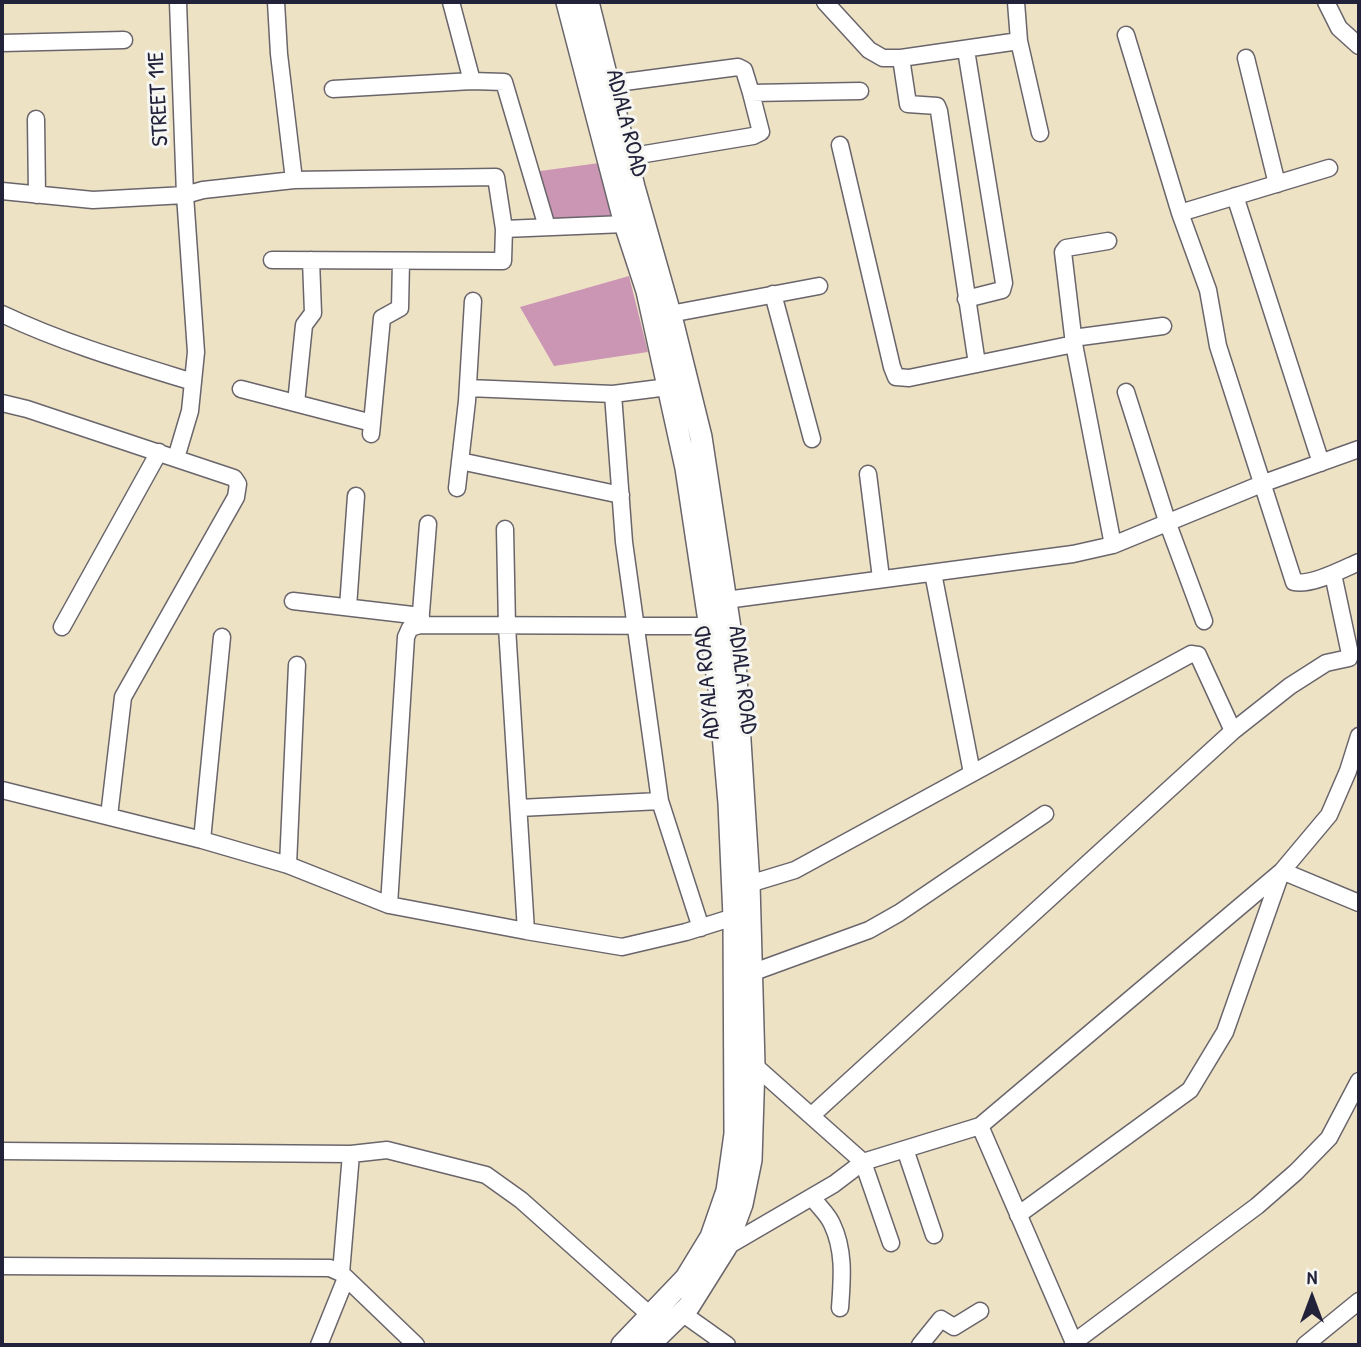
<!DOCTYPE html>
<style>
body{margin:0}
#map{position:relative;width:1361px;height:1347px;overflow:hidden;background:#eee2c5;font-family:"Patrick Hand",sans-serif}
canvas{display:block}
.frame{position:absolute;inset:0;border:4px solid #22223b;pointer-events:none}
.north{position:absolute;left:1277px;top:1263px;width:70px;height:70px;-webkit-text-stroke:5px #f6f6f2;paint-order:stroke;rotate:0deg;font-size:19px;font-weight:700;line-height:28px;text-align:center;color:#22223b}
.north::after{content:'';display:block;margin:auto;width:24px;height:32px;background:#22223b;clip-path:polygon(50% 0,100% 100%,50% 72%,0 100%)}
</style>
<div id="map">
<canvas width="1361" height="1347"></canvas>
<div class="frame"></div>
<div class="north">N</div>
</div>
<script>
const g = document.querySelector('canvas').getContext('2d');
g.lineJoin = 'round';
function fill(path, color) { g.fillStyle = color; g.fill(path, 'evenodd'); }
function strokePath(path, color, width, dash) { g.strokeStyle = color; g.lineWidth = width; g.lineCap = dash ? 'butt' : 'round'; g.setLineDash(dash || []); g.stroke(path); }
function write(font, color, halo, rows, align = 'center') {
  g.font = font + ' "Patrick Hand",sans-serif'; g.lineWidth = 6; g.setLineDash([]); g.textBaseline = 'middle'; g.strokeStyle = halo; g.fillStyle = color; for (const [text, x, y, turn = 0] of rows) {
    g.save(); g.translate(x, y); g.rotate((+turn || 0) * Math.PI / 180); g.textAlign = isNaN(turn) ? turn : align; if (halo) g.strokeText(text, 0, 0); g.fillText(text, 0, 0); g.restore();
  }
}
const building = new Path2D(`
 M599,163l15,57 -64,2 -17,-50z
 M629,276l19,76 -94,14 -34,-59z`);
const minor = new Path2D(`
 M276,2l3,52 15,126
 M451,2l21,79
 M825,2l44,48 14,8h18l118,-17
 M1016,2l3,39 21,92
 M1326,2l13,26 20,18
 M1126,35l54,178 28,77 10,56 76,236c17,4 49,-13 65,-20
 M2,43l122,-3
 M901,58l7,46 29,2 2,5 38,253
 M1246,58l31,126
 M609,84l129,-17 6,3 7,23 109,-2
 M333,89l139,-8 32,1 43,145
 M36,119l1,76
 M840,145l52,222 4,10 13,1 165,-34
 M627,157l126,-21 8,-4 -10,-39
 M2,191l91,9 92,-5 18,-5 91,-10 202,-3 8,52 -1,32 -231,-1
 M1235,196l86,267
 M1180,213l149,-45
 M504,229l121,-5
 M1108,241l-42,7 -3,4 11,92 39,201
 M773,294l39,145
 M966,299l36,-9 2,-7 -38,-233
 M2,314c61,29 126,48 191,68
 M670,314l149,-28
 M1073,338l90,-12
 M468,388l145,6 55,-7
 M241,389l131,34
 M1126,392l42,132 36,97
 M613,394l11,148 36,259 41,127
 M2,403l25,6 207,69 4,6 -2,13 -113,200 -14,119
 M296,403l8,-78 9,-12 -2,-53
 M371,434l11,-116 18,-10 1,-47
 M176,458l14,-47 6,-59 -11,-157 -7,-193
 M460,461l161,34
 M868,474l13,104
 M457,488l10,-87 6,-100
 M505,529l2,98 19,304
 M933,573l39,200
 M726,600l347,-46 40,-9 151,-62 95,-34
 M293,601l128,15
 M348,607l8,-111
 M420,625l8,-101
 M62,627l97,-175
 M2,790l200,50 86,25 101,40 137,26 96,16 64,-15 48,-15
 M519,808l141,-7
 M202,840l20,-203
 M288,865l9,-200
 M1282,871l77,32
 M749,884l46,-14 396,-216 7,1 35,76
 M389,905l17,-268 4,-9 10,-3 290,1
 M751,973l118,-43 30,-17 146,-99
 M754,1065l109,97 28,81
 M812,1115l421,-384 57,-45 36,-23 23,-5 1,-4 -17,-80
 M980,1126l302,-255 47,-56 19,-44 11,-35
 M905,1149l29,86
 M2,1151l349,3 36,-4 99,25 35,25 138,123
 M812,1197c6,9 16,17 20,27 13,27 10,56 8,84
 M1018,1215l172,-125 35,-58 56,-159
 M726,1247l108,-63 29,-22 117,-36 95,219
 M2,1266l328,2 11,5 75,72
 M341,1273l10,-119
 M682,1313l45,32
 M1073,1343l184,-137 39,-34 33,-34 30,-57
 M319,1345l27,-67
 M920,1345l21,-26 13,8 26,-16
 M1305,1345l54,-44`);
const major = new Path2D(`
 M567,2l58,222 22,67 39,177 33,220 10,115 5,114 1,217 -8,57 -16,46 -25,41 -64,67
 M588,2l46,185 39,137 28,113 34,224 14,223 5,181 -3,95 -9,44 -16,43 -37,59 -40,39`);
const streetNames = [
 ["STREET 11E",159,99,-93],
 ["ADIALA ROAD",626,123,76],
 ["ADIALA ROAD",742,680,83],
 ["ADYALA ROAD",708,683,-95]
];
fill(building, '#cb96b3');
strokePath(minor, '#69656b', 19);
strokePath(major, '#69656b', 24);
strokePath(minor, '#fff', 16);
strokePath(major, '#fff', 21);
write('23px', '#22223b', '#f6f6f2', streetNames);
</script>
